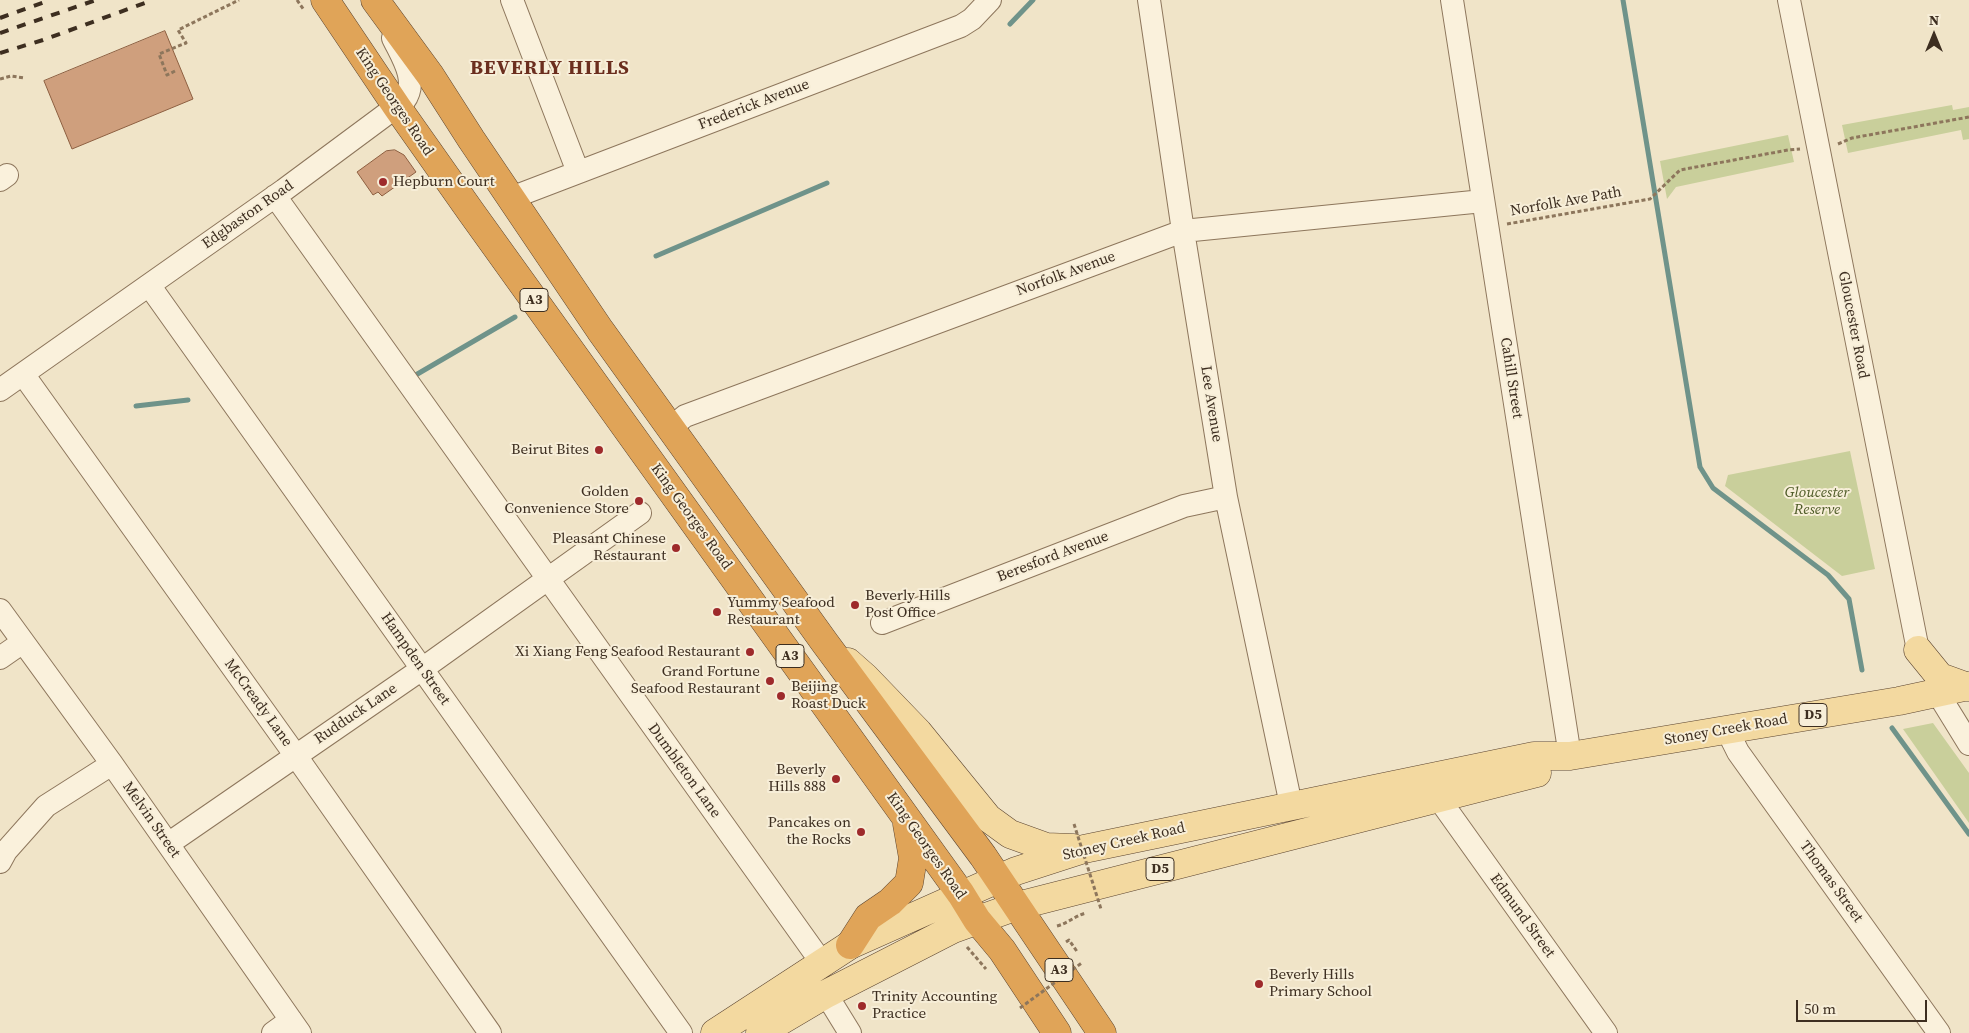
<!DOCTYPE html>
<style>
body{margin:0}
#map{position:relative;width:1969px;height:1033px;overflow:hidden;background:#f0e4c8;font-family:"Source Serif 4",serif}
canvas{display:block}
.north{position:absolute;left:1909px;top:10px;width:50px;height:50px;-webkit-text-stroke:4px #f7eed8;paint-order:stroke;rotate:0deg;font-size:14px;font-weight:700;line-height:20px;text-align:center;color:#3d2e20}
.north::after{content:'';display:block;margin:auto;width:18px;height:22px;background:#3d2e20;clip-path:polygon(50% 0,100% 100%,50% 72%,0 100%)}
.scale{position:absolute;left:1796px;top:1000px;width:131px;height:22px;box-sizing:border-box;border:2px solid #3d2e20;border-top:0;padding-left:6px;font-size:15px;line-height:18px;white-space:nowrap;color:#3d2e20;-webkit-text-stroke:4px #f7eed8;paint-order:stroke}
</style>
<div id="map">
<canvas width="1969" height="1033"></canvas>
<div class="north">N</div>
<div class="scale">50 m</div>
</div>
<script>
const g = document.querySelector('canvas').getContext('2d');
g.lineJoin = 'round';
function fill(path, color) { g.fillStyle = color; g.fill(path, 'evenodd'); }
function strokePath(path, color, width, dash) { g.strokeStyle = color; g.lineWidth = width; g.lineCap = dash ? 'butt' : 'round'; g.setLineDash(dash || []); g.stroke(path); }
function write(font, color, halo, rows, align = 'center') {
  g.font = font + ' "Source Serif 4",serif'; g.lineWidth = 4; g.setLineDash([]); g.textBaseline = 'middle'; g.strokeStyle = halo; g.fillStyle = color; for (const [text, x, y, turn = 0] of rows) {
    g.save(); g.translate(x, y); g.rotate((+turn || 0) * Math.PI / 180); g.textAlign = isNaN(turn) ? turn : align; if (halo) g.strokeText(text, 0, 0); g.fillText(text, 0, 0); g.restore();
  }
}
const green = new Path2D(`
 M1952,105l1,5 16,-3v32l-6,1 -2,-10 -113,23 -6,-28z
 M1788,135l6,27 -118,25 -9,12 -7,-38z
 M1850,451l25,118 -33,7 -117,-90 3,-11z
 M1933,723l36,50v50l-66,-94z`);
const stream = new Path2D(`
 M1623,0l77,467 13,21 115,87 21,24 13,71
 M1010,24l23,-24
 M656,256l171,-73
 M414,376l101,-59
 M136,406l52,-6
 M1892,728l77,106`);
const building = new Path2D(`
 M165,31l28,68 -121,50 -28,-68z
 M395,150l9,5 12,17 -34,24 -4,-4 -5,3 -16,-23 29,-21z`);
const path = new Path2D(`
 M297,0l7,10
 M175,71l-8,4 -8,-21 27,-11 -8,-13 61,-30
 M0,79l11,-3 13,2
 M1838,144l14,-6 117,-21
 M1507,224l143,-25 30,-29 108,-20 12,-1
 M1057,926c11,-3 18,-10 29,-13
 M1066,942l3,-2 9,13
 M967,947l19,22`);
const minor = new Path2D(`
 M512,0l66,172
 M1149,0l34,231 43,266 65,308
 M1452,0l118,756
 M1789,0l129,650
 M0,180l7,-5
 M275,196l547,767
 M511,198l450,-172 11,-7 18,-19
 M149,285l532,748
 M23,374l273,382 194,277
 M0,390l284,-200 120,-89c15,-20 -2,-44 -11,-63
 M670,428l15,-12 498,-185 300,-30
 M0,610l112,154 188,269
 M882,623l302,-117 42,-9
 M0,658l23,-16
 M1937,692l32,52
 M1727,730l11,22 201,281
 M1439,799l167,234
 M168,844l254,-175 218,-156
 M0,862l6,-11 40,-45 66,-42
 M826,994l24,39
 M273,1033l18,-13`);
const major = new Path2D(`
 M1918,650l22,27 28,10
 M848,662l17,15 53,55 70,86 22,16 36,13 27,1
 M715,1033l135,-88 166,-74 68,-22 450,-93h36l329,-55 70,-15
 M760,1033l66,-39 127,-65 64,-23 520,-133`);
const highway = new Path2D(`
 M325,0l72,107 74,105 490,682 16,26 25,30 55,83
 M375,0l55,75 41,64 129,191 225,313 158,213 119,177
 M850,945l18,-28 22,-15 19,-19 4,-25 -6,-34`);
const rail = new Path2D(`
 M0,18l50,-18
 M0,33l96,-33
 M0,53l43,-13 110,-40`);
const pathBridge = new Path2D(`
 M1074,824l27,85
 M1020,1008l63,-46`);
const markers = [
 [383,182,5,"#9e2a2b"],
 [599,450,5,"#9e2a2b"],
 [639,501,5,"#9e2a2b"],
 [676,548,5,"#9e2a2b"],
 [855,605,5,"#9e2a2b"],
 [717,612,5,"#9e2a2b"],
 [750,652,5,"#9e2a2b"],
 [770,681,5,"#9e2a2b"],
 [781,696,5,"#9e2a2b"],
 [836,779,5,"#9e2a2b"],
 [861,832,5,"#9e2a2b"],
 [1259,984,5,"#9e2a2b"],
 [862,1006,5,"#9e2a2b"]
];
const shields = [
 [534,300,28],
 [790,656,28],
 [1813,715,28],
 [1160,869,28],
 [1059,970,28]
];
const shieldNames = [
 ["A3",534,300],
 ["A3",790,656],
 ["D5",1813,715],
 ["D5",1160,869],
 ["A3",1059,970]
];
const streetNames = [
 ["King Georges Road",394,102,56],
 ["Frederick Avenue",754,105,-21],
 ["Norfolk Ave Path",1566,202,-10],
 ["Edgbaston Road",248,215,-35],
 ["Norfolk Avenue",1066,274,-20],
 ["Gloucester Road",1853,325,79],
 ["Cahill Street",1511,378,81],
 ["Lee Avenue",1211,404,81],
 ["King Georges Road",691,517,54],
 ["Beresford Avenue",1053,557,-21],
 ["Hampden Street",415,659,55],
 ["McCready Lane",258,703,54],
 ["Rudduck Lane",356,714,-34],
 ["Stoney Creek Road",1726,730,-10],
 ["Dumbleton Lane",684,771,54],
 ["Melvin Street",151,820,55],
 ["Stoney Creek Road",1124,842,-13],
 ["King Georges Road",926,846,55],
 ["Thomas Street",1831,882,54],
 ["Edmund Street",1522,916,54]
];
const poiNames = [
 ["Hepburn Court",393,182,"left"],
 ["Beirut Bites",589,450],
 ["Golden",629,492],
 ["Convenience Store",629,509],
 ["Pleasant Chinese",666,539],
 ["Restaurant",666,556],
 ["Beverly Hills",865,596,"left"],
 ["Post Office",865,613,"left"],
 ["Yummy Seafood",727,603,"left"],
 ["Restaurant",727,620,"left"],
 ["Xi Xiang Feng Seafood Restaurant",740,652],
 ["Grand Fortune",760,672],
 ["Seafood Restaurant",760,689],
 ["Beijing",791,687,"left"],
 ["Roast Duck",791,704,"left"],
 ["Beverly",826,770],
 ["Hills 888",826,787],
 ["Pancakes on",851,823],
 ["the Rocks",851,840],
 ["Beverly Hills",1269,975,"left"],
 ["Primary School",1269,992,"left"],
 ["Trinity Accounting",872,997,"left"],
 ["Practice",872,1014,"left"]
];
const parkNames = [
 ["Gloucester",1817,493],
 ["Reserve",1817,510]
];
const districtNames = [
 ["BEVERLY HILLS",550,69]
];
fill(green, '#c9cf9b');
strokePath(stream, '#6f938a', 5);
fill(building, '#cf9f7d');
strokePath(building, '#8d5f41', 1);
strokePath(minor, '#8d765c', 24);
strokePath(major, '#5b4430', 29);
strokePath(highway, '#5b4430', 29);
strokePath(path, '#8d765c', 3, [4, 2.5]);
strokePath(minor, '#faf1dc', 22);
strokePath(major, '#f3d9a0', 28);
strokePath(highway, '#e0a458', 28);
strokePath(rail, '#3d2e20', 4, [9, 9]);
strokePath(pathBridge, '#8d765c', 3, [4, 2.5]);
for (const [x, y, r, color] of markers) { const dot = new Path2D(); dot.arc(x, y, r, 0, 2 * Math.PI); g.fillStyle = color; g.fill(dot); strokePath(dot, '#f7eed8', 2); }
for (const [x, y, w] of shields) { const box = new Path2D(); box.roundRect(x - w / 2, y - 11.5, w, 23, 4); g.fillStyle = '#f7eed8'; g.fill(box); strokePath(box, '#3d2e20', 1); }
write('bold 14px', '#3d2e20', null, shieldNames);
write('15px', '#3d2e20', '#f7eed8', streetNames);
write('15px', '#3d2e20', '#f7eed8', poiNames, 'right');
write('italic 15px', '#4d5a26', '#f7eed8', parkNames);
g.letterSpacing = '1px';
write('bold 20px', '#6b2e1e', '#f7eed8', districtNames);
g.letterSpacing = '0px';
</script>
